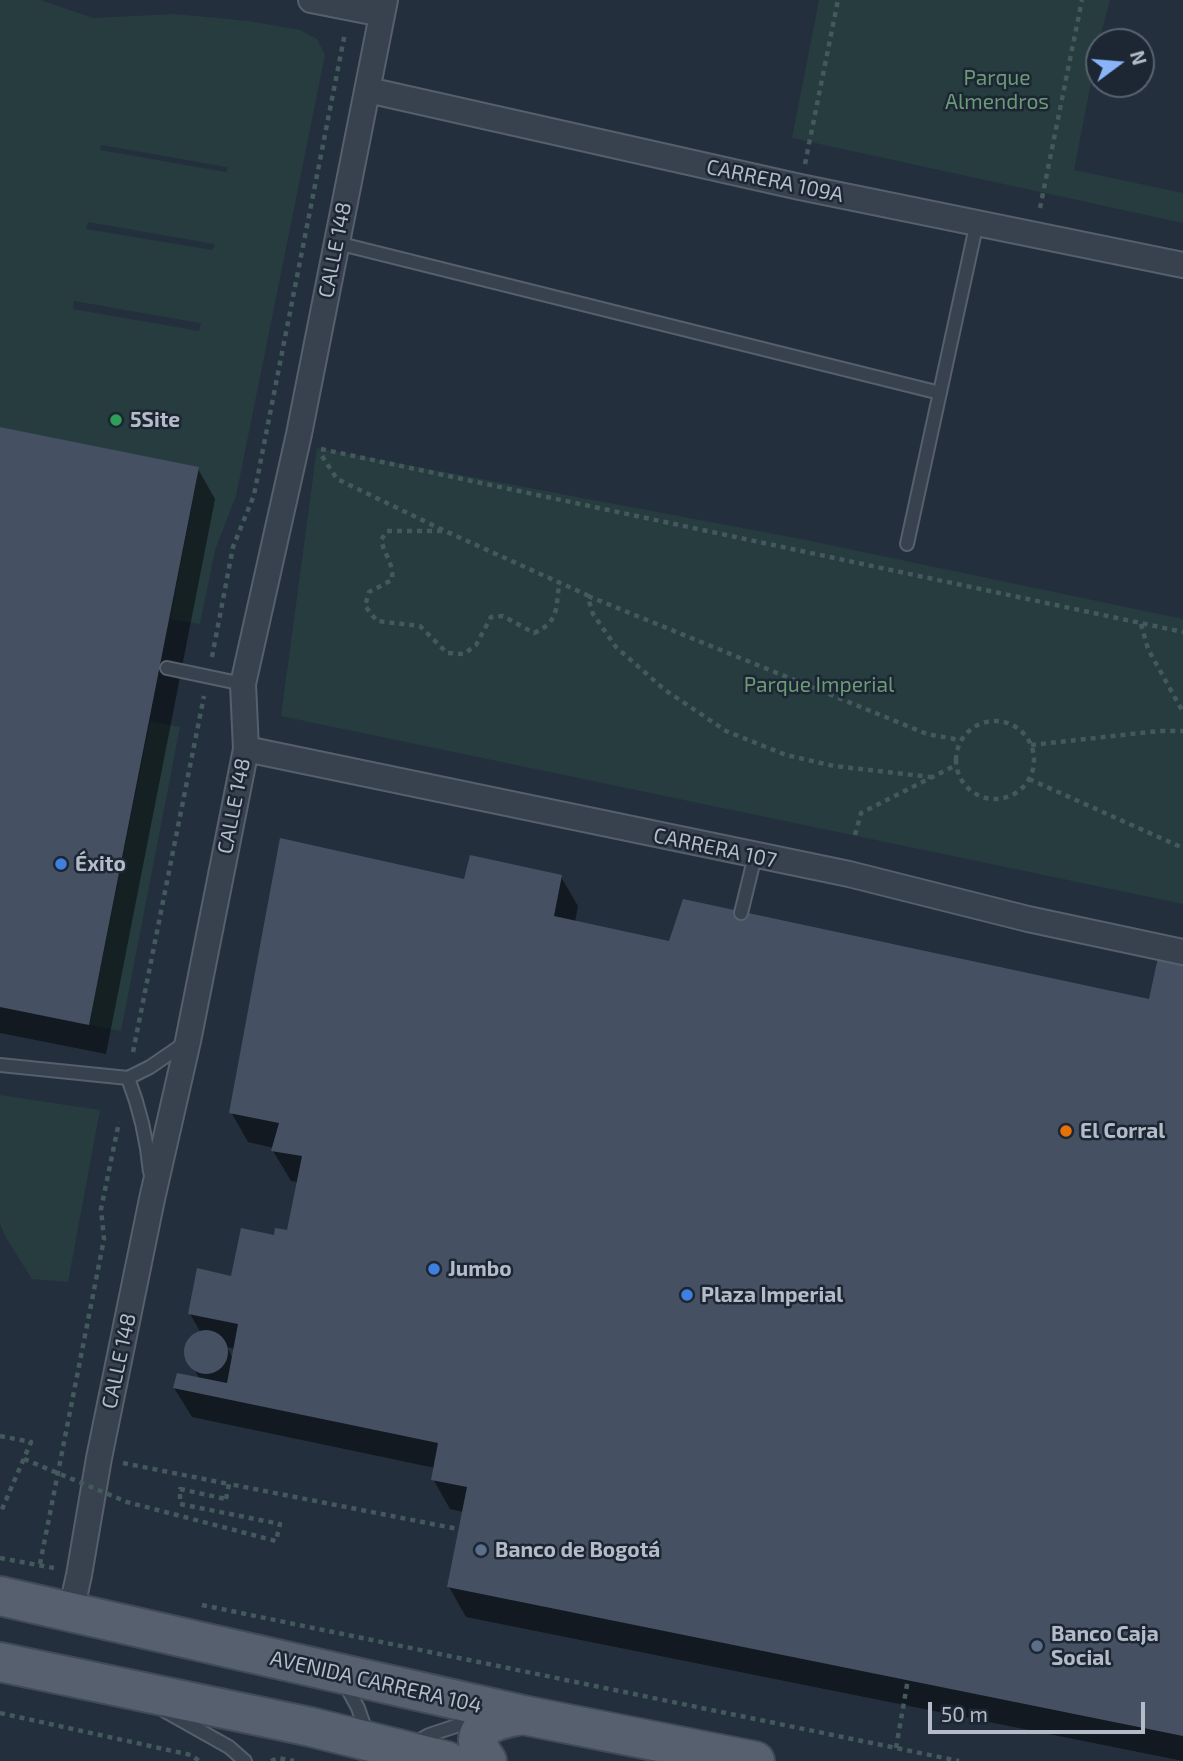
<!DOCTYPE html>
<meta charset="utf-8">
<style>
body{margin:0}
#map{position:relative;width:1183px;height:1761px;overflow:hidden;background:#242f3e;font-family:"Exo 2",sans-serif}
canvas{display:block}
.north{position:absolute;left:1085px;top:28px;width:70px;height:70px;box-sizing:border-box;background:#1d2633;border:2px solid #59626f;border-radius:50%;rotate:74deg;font-size:19px;font-weight:700;line-height:28px;text-align:center;color:#b4bcc9}
.north::after{content:'';display:block;margin:auto;width:24px;height:32px;background:#8ab4f8;clip-path:polygon(50% 0,100% 100%,50% 72%,0 100%)}
.scale{position:absolute;left:928px;top:1702px;width:217px;height:32px;box-sizing:border-box;border:4px solid #b4bcc9;border-top:0;padding-left:9px;font-size:21px;line-height:24px;white-space:nowrap;color:#b4bcc9;-webkit-text-stroke:5px #1d2633;paint-order:stroke}
</style>
<div id="map">
<canvas width="1183" height="1761"></canvas>
<div class="north">N</div>
<div class="scale">50 m</div>
</div>
<script>
const g = document.querySelector('canvas').getContext('2d');
g.lineJoin = 'round';
function fill(path, color) { g.fillStyle = color; g.fill(path, 'evenodd'); }
function strokePath(path, color, width, dash) { g.strokeStyle = color; g.lineWidth = width; g.lineCap = dash ? 'butt' : 'round'; g.setLineDash(dash || []); g.stroke(path); }
function write(font, color, halo, rows, align = 'center') {
  g.font = font + ' "Exo 2",sans-serif'; g.lineWidth = 5; g.setLineDash([]); g.textBaseline = 'middle'; g.strokeStyle = halo; g.fillStyle = color; for (const [text, x, y, turn = 0] of rows) {
    g.save(); g.translate(x, y); g.rotate((+turn || 0) * Math.PI / 180); g.textAlign = isNaN(turn) ? turn : align; if (halo) g.strokeText(text, 0, 0); g.fillText(text, 0, 0); g.restore();
  }
}
const green = new Path2D(`
 M0,0h40l53,18 81,-4 75,7 51,9 17,9 8,16 -89,441 -21,54 -15,74 -30,-5 29,-152 -199,-40zM101,145l126,22 1,1 -2,4 -126,-22zM88,222l126,22 1,1 -3,5 -126,-21zM74,301l126,22h1l-2,8 -126,-22z
 M819,0h291l-11,42 -25,128 109,23v30l-391,-85z
 M317,448l484,91 382,80v285l-902,-188z
 M150,721l30,6 -59,304 -32,-6z
 M0,1095l100,15 -32,172 -36,-3 -26,-41 -6,-14z`);
const shadow = new Path2D(`
 M0,431l198,38 17,30 -109,555 -106,-21z
 M561,877l17,29 -3,16 95,21 480,59 33,-42v801l-717,-144 -17,-30 14,-75 -13,-3 -17,-30 2,-11 -243,-51 -18,-29 26,-8 -14,-27 3,-13 12,-7 -11,-19 42,-36 44,-41 13,-5 9,-50 -7,-1 -18,-30 1,-3 -26,-6 -17,-30 234,-231zM227,1347l8,2 -2,10z`);
const building = new Path2D(`
 M0,427l199,40 -110,558 -89,-18z
 M280,838l184,41 6,-24 92,20 -8,41 115,25 14,-42 466,100 10,-46 24,5v778l-736,-149 20,-100 -36,-7 7,-37 -265,-55 4,-15 50,10 11,-59 -50,-10 9,-46 34,8 10,-48 33,7 1,-7 12,2 15,-74 -31,-5 8,-28 -50,-10z
 M184 1352a22 22 0 1 1 44 0a22 22 0 1 1-44 0Z`);
const path = new Path2D(`
 M805,164l33,-164
 M1040,208l42,-208
 M321,449l862,183
 M322,456l15,23 108,52 142,64 6,19 23,33 49,43 61,41 60,24 48,11 97,11
 M442,531h-55l-6,9c4,16 13,24 11,40l-23,12 -4,14 12,15 43,5 27,27 17,1 12,-9 15,-28 12,-1 31,17c25,-11 22,-25 25,-49
 M588,596l339,138 33,6
 M1141,624l7,25 35,63
 M212,657l21,-110 21,-52 91,-462
 M956 760a39 39 0 1 1 78 0a39 39 0 1 1-78 0Z
 M1031,745l128,-14h24
 M1029,779l154,69
 M855,835l6,-22 95,-48
 M133,1052l71,-356
 M0,1436l31,6 -31,72
 M123,1463l106,21
 M226,1499l3,-15 229,45
 M0,1558l54,10
 M40,1564l64,-325 -3,-30 18,-87
 M202,1605l757,156
 M0,1713l191,42 8,6
 M896,1748l12,-69
 M271,1761l7,-3 16,3`);
const service = new Path2D(`
 M337,243l603,150
 M907,544l70,-322
 M167,668l76,16
 M741,913l14,-57
 M0,1065l128,13 22,-11 35,-24
 M128,1078c12,31 19,61 22,94
 M345,1684l13,24 9,26
 M165,1711l64,36 16,14
 M413,1744l16,-9 48,-16`);
const minor = new Path2D(`
 M311,0l71,14
 M368,90l432,97 383,78
 M246,749l603,125 179,45 155,33
 M71,1611l8,-36 20,-117 53,-259 36,-158 58,-292 -3,-65 56,-250 86,-434`);
const primary = new Path2D(`
 M0,1596l523,119 232,46
 M0,1662l311,65 136,34
 M487,1761c-26,-34 10,-42 36,-46`);
const pathBridge = new Path2D(`
 M24,1459l103,43 149,39 4,-17 -100,-20v-15l46,10`);
const markers = [
 [116,420,7,"#2e9e5b"],
 [61,864,7,"#3f7fe0"],
 [1066,1131,7,"#e8710a"],
 [434,1269,7,"#3f7fe0"],
 [687,1295,7,"#3f7fe0"],
 [481,1550,7,"#5c6f8a"],
 [1037,1646,7,"#5c6f8a"]
];
const parkNames = [
 ["Parque",997,78],
 ["Almendros",997,102],
 ["Parque Imperial",819,685]
];
const streetNames = [
 ["CARRERA 109A",775,181,12],
 ["CALLE 148",335,250,-79],
 ["CALLE 148",234,806,-79],
 ["CARRERA 107",715,848,12],
 ["CALLE 148",119,1361,-78],
 ["AVENIDA CARRERA 104",376,1682,13]
];
const poiNames = [
 ["5Site",130,420],
 ["Éxito",75,864],
 ["El Corral",1080,1131],
 ["Jumbo",448,1269],
 ["Plaza Imperial",701,1295],
 ["Banco de Bogotá",495,1550],
 ["Banco Caja",1051,1634],
 ["Social",1051,1658]
];
fill(green, '#263c3f');
fill(shadow, '#0007');
fill(building, '#455162');
strokePath(service, '#565f6c', 16);
strokePath(minor, '#565f6c', 28);
strokePath(primary, '#414a57', 42);
strokePath(path, '#44595c', 4.5, [5, 5]);
strokePath(service, '#38414e', 12);
strokePath(minor, '#38414e', 24);
strokePath(primary, '#56606e', 38);
strokePath(pathBridge, '#44595c', 4.5, [5, 5]);
for (const [x, y, r, color] of markers) { const dot = new Path2D(); dot.arc(x, y, r, 0, 2 * Math.PI); g.fillStyle = color; g.fill(dot); strokePath(dot, '#1d2633', 2.5); }
write('21px', '#6b9a76', '#1d2633', parkNames);
write('21px', '#b4bcc9', '#1d2633', streetNames);
write('bold 21px', '#b4bcc9', '#1d2633', poiNames, 'left');
</script>
